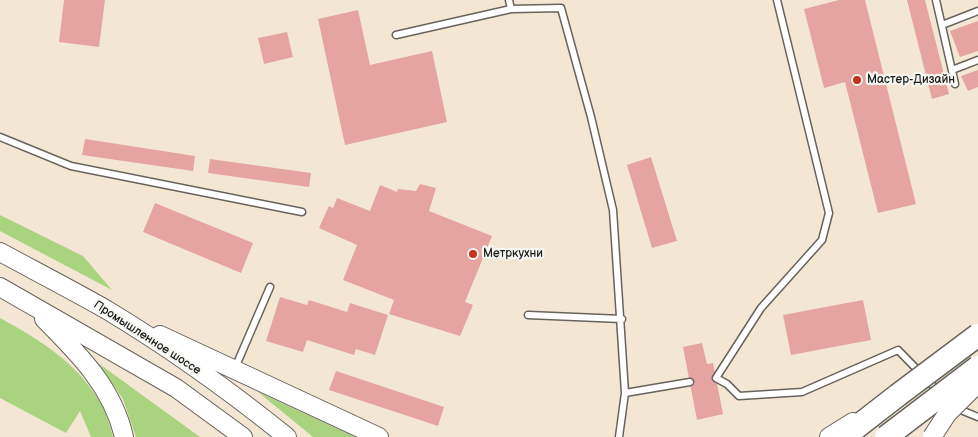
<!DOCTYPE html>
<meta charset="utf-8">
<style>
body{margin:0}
canvas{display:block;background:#f3e7d4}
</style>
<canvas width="978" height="437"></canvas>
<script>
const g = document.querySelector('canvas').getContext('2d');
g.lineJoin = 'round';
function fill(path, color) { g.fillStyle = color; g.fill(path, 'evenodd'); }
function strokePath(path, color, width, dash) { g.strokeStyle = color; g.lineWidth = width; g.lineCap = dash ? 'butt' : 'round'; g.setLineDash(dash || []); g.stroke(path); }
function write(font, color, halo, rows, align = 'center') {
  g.font = font + ' "Balsamiq Sans",sans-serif'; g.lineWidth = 4.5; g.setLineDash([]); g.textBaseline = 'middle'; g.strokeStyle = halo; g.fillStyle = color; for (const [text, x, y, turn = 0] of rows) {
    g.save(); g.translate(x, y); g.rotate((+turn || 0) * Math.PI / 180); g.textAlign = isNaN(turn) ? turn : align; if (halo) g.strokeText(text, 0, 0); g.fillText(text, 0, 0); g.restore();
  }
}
const green = new Path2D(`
 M0,215l83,41 29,34 -112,-59z
 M0,318c40,22 78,45 101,86 6,10 9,22 12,33h-22l-11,-26 -14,22 -66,-35z
 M98,363l102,74h-64l-13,-38z
 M258,392l97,45h-42z`);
const building = new Path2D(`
 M64,0h41l-6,47 -40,-5z
 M839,0h26l51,204 -38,9 -33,-131 -21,6 -20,-79z
 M907,0h18l24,94 -17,5z
 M358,10l12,55 62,-14 15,71 -102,23 -27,-126z
 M978,21v30l-18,6 -10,-26z
 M287,32l6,25 -29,7 -6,-26z
 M978,70v17l-10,4 -7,-15z
 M85,139l110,17 -2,15 -111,-16z
 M651,157l26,84 -25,7 -25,-83z
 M210,159l101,14 -2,14 -101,-14z
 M420,184l16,4 -7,23 63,25 -27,66 8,3 -13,31 -71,-22 5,-14 -51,-20 14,-35 -38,-17 10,-22 4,2 4,-10 33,13 10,-26 17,7 1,-3 18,2z
 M155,203l98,40 -12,30 -98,-41z
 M280,297l27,8 2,-5 38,12 3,-9 38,12 -13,40 -19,-6 -2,6 -47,-15 -4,12 -37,-11z
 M863,300l8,40 -80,15 -8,-40z
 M702,343l5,21 6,-1 10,51 -26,6 -14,-73z
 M336,371l108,36 -6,19 -109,-36z`);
const lane = new Path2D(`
 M777,0l52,213 -7,27 -61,68 -45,70 11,6 12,12 63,-4 96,-42 42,43
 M936,0l19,84
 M511,9l50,-1 30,109 22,93 12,183
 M942,25l36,-14
 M396,35l115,-26 -2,-9
 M952,70l26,-10
 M0,137l71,29 231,46
 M528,315l94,4
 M235,368l35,-81
 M956,408l22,9
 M619,437l6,-44 65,-11`);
const secondary = new Path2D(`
 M0,252c35,19 72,38 107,58 63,38 123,81 180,127
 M0,287l176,101 67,49
 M44,319c35,35 69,69 80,118
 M160,335l219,102
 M829,437l24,-15`);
const highway = new Path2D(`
 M844,437l54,-42`);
const secondaryBridge = new Path2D(`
 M932,437l15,-23 31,-31`);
const highwayBridge = new Path2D(`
 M898,395l80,-60
 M886,437l92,-70`);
const markers = [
 [857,80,5,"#c8321e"],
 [473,254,5,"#c8321e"]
];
const poiNames = [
 ["Мастер-Дизайн",867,80],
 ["Метркухни",483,254]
];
const streetNames = [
 ["Промышленное шоссе",147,338,33]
];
fill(green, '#a9d37f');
fill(building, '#e5a49f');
strokePath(lane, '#67635c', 9);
strokePath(secondary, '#67635c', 20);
strokePath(highway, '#67635c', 25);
strokePath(lane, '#fff', 6);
strokePath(secondary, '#fff', 18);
strokePath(highway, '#fff', 22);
strokePath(secondaryBridge, '#67635c', 20, []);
strokePath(highwayBridge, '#67635c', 25, []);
strokePath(secondaryBridge, '#fff', 18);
strokePath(highwayBridge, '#fff', 22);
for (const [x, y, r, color] of markers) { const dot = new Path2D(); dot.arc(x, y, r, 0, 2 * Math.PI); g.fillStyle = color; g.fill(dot); strokePath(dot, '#f6f6f2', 2); }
write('12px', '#1c1c1c', '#f6f6f2', poiNames, 'left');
write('12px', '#1c1c1c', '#f6f6f2', streetNames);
</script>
